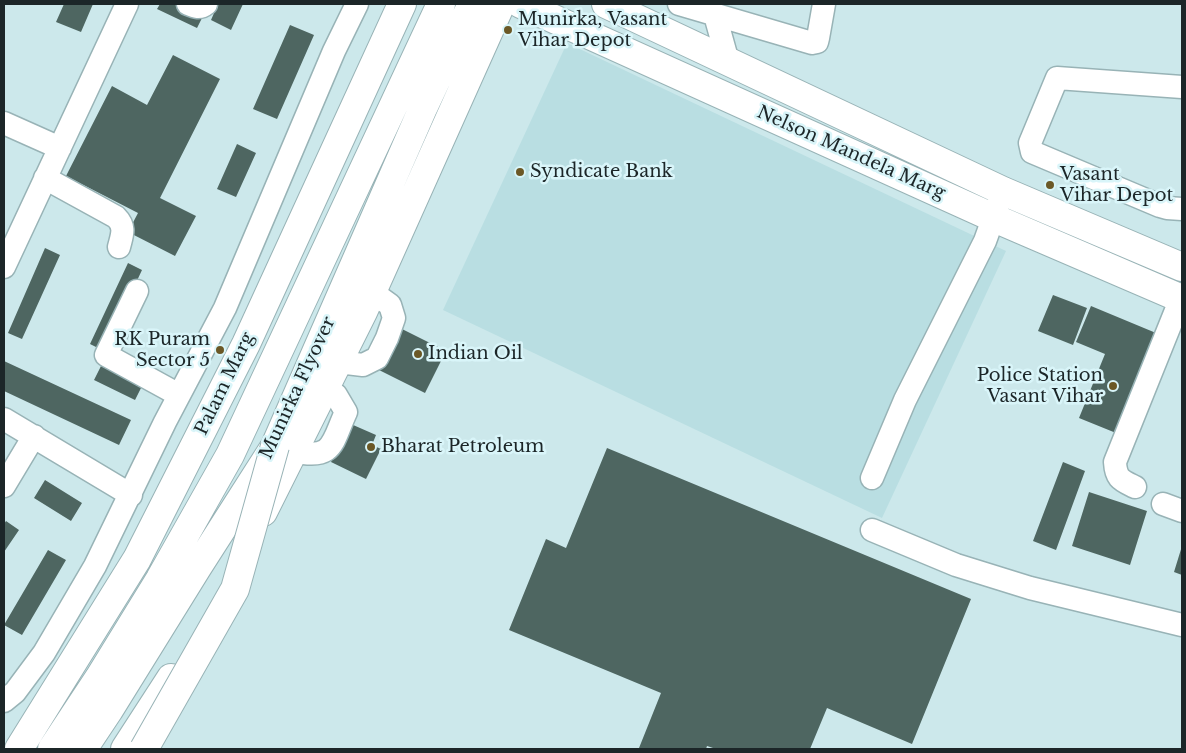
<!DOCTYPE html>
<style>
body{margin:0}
#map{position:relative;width:1186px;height:753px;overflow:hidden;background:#cce8eb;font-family:"Libre Baskerville",serif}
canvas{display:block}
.frame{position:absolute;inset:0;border:5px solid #1c2628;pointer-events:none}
</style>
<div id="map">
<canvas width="1186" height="753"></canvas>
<div class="frame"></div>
</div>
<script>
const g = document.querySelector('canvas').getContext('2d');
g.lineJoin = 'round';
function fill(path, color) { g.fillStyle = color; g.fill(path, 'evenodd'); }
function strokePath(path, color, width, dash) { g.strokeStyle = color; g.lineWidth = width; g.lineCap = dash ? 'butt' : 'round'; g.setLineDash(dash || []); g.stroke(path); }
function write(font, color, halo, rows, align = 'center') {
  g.font = font + ' "Libre Baskerville",serif'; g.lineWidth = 5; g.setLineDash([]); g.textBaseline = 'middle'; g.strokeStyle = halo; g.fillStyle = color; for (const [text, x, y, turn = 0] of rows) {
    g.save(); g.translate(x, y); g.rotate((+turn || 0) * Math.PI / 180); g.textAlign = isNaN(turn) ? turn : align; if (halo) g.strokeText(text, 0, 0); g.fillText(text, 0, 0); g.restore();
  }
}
const built = new Path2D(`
 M567,43l439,208 -124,267 -439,-208z`);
const building = new Path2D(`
 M64,4h29l-12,28 -25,-10z
 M160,4h22l22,10 -7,14 -40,-19z
 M218,4h25l-12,26 -20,-10z
 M290,25l24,10 -37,84 -24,-10z
 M173,55l47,24 -60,119 36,18 -21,40 -47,-24 10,-19 -72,-37 46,-90 35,19z
 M237,144l19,9 -20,44 -19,-8z
 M45,248l15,7 -38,84 -14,-6z
 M128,263l14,7 -38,81 -14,-7z
 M1053,295l34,13 -14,37 -35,-14z
 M1091,306l65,27 -40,100 -37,-15 26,-64 -29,-12z
 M396,326l50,25 -21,42 -50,-25z
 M4,361l127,59 -12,25 -115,-54z
 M101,366l41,20 -7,14 -41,-20z
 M344,421l32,14 -4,10 9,4 -15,30 -35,-17 5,-10z
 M607,448l364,151 -59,145 -85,-36 -17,41h-94l-9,-3 -1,3h-65l-2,-1 22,-55 -152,-63 37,-91 20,9z
 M1063,462l22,9 -29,79 -23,-9z
 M45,480l37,23 -11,18 -37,-23z
 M1089,492l58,19 -17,54 -58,-19z
 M6,521l13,9 -15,22v-28z
 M1182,546v29l-8,-3z
 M48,550l18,10 -44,75 -18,-10z`);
const minor = new Path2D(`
 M188,4c7,3 12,5 18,0
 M679,4l133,39 5,-1 1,-4 6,-34
 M715,15l13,47
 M1182,87l-125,-9 -27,65 2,9 128,54 7,2 15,1
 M4,123l56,25
 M45,178l71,39c10,10 6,18 3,30
 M4,267l123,-263
 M137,291l-31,64 73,40
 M338,362l25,3 14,-7 10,-20 7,-20 -4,-13 -18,-13
 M4,419l127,76
 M294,451c40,10 38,-9 52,-39l-10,-17 -10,-7
 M872,478l33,-78 80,-159 14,-39
 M4,486l30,-50
 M1135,487c-14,-7 -19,-8 -20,-25l66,-164
 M1163,504l19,7
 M872,530l84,35 74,23 152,37
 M4,701l11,-9 29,-39 51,-87 70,-144 60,-114 109,-257 23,-47`);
const major = new Path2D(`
 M521,4l473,214 188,81
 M606,4l397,187 179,76
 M263,512l100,-200 138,-308
 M19,749l118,-190 109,-215 156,-340
 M52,749l47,-71 61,-99 70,-124 211,-451
 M83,749l26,-39 88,-142 78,-122 148,-338 49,-104
 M125,749l46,-71`);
const highwayBridge = new Path2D(`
 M144,749l91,-160 40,-143`);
const markers = [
 [508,30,5,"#6b5826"],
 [520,172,5,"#6b5826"],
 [1050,185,5,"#6b5826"],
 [220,350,5,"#6b5826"],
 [418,354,5,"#6b5826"],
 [1113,386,5,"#6b5826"],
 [371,447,5,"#6b5826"]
];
const poiNames = [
 ["Munirka, Vasant",518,20],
 ["Vihar Depot",518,41],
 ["Syndicate Bank",530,172],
 ["Vasant",1060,175],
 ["Vihar Depot",1060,196],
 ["RK Puram",210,340,"right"],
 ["Sector 5",210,361,"right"],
 ["Indian Oil",428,354],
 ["Police Station",1103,376,"right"],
 ["Vasant Vihar",1103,397,"right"],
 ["Bharat Petroleum",381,447]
];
const streetNames = [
 ["Nelson Mandela Marg",851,153,24],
 ["Palam Marg",225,384,-64],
 ["Munirka Flyover",298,388,-65]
];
fill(built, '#b9dee2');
fill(building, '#4e6661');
strokePath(minor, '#98b3b6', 25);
strokePath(major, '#98b3b6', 30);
strokePath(minor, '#fff', 22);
strokePath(major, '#fff', 28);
strokePath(highwayBridge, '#98b3b6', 30, []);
strokePath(highwayBridge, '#fff', 28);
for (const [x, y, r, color] of markers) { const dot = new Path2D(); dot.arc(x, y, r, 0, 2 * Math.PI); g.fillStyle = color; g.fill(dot); strokePath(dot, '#d9f5f9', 2); }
write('18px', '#1c2628', '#d9f5f9', poiNames, 'left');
write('18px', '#1c2628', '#d9f5f9', streetNames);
</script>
